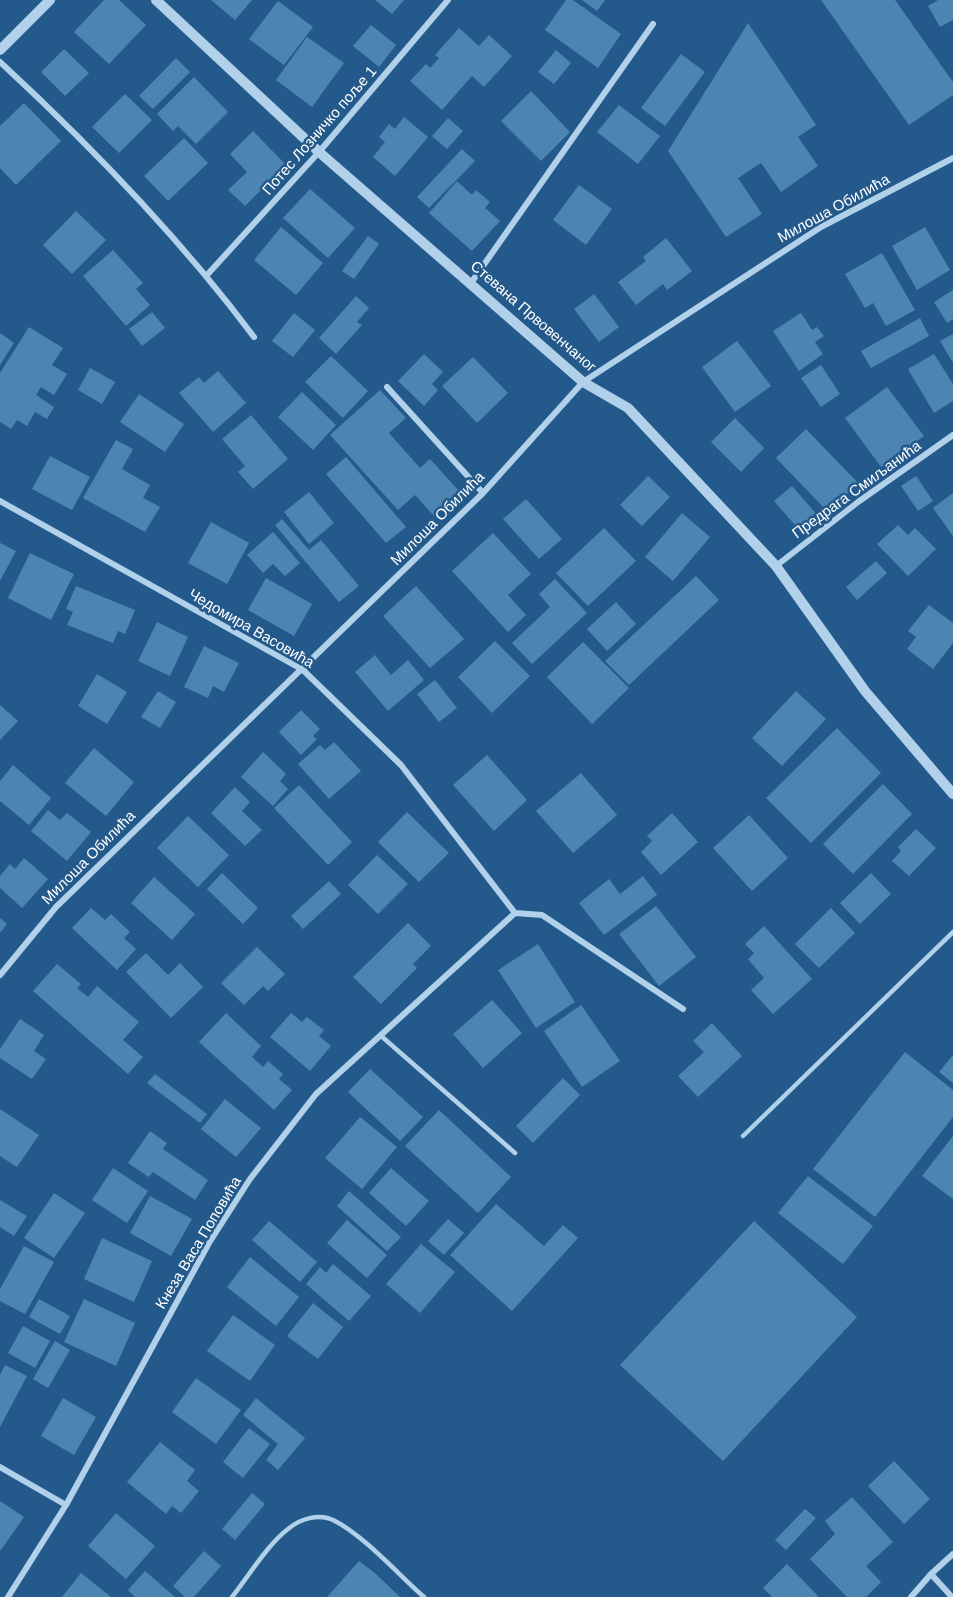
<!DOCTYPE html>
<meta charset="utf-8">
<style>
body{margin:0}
canvas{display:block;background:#245a8b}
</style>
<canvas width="953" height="1597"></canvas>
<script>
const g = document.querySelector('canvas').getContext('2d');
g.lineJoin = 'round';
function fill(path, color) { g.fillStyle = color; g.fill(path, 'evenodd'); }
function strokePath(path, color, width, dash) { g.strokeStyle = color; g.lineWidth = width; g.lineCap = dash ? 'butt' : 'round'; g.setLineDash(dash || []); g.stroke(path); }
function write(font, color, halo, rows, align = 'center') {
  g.font = font + ' Arial,sans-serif'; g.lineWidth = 5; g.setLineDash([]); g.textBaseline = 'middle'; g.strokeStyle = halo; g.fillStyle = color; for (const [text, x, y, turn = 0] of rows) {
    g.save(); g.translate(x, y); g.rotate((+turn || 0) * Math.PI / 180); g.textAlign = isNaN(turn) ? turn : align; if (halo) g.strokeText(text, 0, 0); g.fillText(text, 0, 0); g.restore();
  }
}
const building = new Path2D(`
 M104,0h15l27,25 -37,39 -35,-32z
 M211,0h41l-17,20z
 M375,0h29l-12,14z
 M566,0h7l48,34 -23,34 -53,-38z
 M582,0h23l-8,11z
 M821,0h74l58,82v13l-44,30z
 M938,0h15v20l-13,7 -12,-21z
 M278,1l35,26 -29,38 -35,-26z
 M748,23l68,102 -18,12 20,29 -37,26 -20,-29 -23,15 24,36 -36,23 -58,-86z
 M371,25l25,20 -17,22 -26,-21z
 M459,28l20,18 10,-11 23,21 -28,31 -12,-11 -30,34 -32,-29 16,-17 4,4 9,-10 -4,-3z
 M307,37l37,26 -32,44 -36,-27z
 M64,49l25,24 -24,23 -24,-24z
 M556,50l15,13 -17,21 -16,-12z
 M681,54l24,18 -40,54 -24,-18z
 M176,58l14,14 -37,37 -14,-13z
 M194,77l34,35 -32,32 -18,-18 -5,5 -16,-17z
 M531,91l39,41 -29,29 -40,-40z
 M125,94l27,26 -33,33 -27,-26z
 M24,103l37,38 -45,44 -16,-17v-42z
 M619,105l41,31 -22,28 -41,-32z
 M404,117l24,20 -33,39 -22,-19 12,-15 -6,-5 10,-13 6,5z
 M448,118l15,13 -16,18 -15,-13z
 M253,131l33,34 -41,41 -17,-16 19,-18 -17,-18z
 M184,138l24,25 -40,38 -24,-25z
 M462,149l13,12 -46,47 -12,-11z
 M457,181l15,14 4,-5 14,12 -5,6 15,13 -28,30 -43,-38z
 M579,185l33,24 -26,36 -33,-25z
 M310,189l45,39 -27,30 -45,-40z
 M76,211l30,29 -34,34 -29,-29z
 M281,227l42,36 -27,32 -42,-35z
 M925,227l25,43 -33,20 -25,-44z
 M368,236l11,8 -25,35 -12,-8z
 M666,238l26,33 -25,19 -4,-6 -27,21 -18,-23 28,-21 -3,-4z
 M113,250l30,33 -7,6 14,16 -24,21 -43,-50z
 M882,253l33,57 -29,16 -13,-23 -8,5 -20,-34z
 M953,290v29l-6,4 -13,-21z
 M594,294l25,33 -20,15 -25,-33z
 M356,296l13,12 -12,14 5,3 -26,29 -17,-16z
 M152,312l13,16 -23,18 -13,-17z
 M294,313l21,17 -22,27 -21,-16z
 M801,313l11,17 5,-3 7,9 -9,6 8,12 -24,17 -26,-40z
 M920,318l9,18 -58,32 -10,-17z
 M29,327l34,21 -11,17 15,9 -13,21 -13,-8 -5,8 18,12 -7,12 -12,-7 -8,14 -10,-6 -6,9 -11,-7v-49z
 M0,333l14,10 -14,22z
 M953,334v29l-13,-22z
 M737,341l34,45 -36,26 -33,-45z
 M424,354l19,18 -11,12 6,6 -14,16 -26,-25z
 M934,354l19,30v17l-19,12 -26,-44z
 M331,356l37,35 -25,27 -38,-36z
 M473,357l35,36 -31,30 -35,-37z
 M821,365l19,29 -19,13 -20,-29z
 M90,368l25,14 -13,22 -24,-14z
 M218,371l28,32 -33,29 -34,-39 20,-16 5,6z
 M887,387l37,49 -43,31 -36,-49z
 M380,390l26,28 -17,15 31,35 10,-9 30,33 -26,24 -19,-21 -17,15 -68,-75z
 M302,392l34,33 -23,25 -35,-33z
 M139,394l45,30 -19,28 -45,-30z
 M251,415l37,44 -35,30 -15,-17 7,-6 -23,-27z
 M735,418l29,30 -23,24 -30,-30z
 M806,429l52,54 -30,29 -52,-54z
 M116,440l17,9 -11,20 28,16 -7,13 17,9 -15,25 -62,-34z
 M50,456l40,21 -18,33 -40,-21z
 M346,457l60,70 -20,16 -60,-69z
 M648,476l22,21 -28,29 -22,-21z
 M916,476l17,25 -15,10 -17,-25z
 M792,486l27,31 -18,15 -27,-31z
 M309,492l25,31 -25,21 -25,-32z
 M953,493v43l-20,-28z
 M526,499l36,40 -23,20 -36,-40z
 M682,513l28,24 -37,44 -28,-24z
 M282,519l27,31 12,-10 38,46 -20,16 -64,-77z
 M211,522l38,21 -22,41 -39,-21z
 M898,525l10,10 7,-7 21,21 -28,27 -31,-32z
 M604,528l32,33 -48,45 -32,-33z
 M273,532l27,31 -15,13 -12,-12 -10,9 -16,-18z
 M493,533l38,41 -23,21 18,20 -18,17 -56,-61z
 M0,543l16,8 -16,30z
 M30,553l44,21 -23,46 -43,-22z
 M876,561l11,12 -30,27 -11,-13z
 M696,576l23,24 -90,85 -24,-24z
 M266,578l46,26 -18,32 -46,-26z
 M555,579l32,34 -55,51 -20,-21 38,-36 -11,-13z
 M76,586l59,24 -10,24 -7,-3 -5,12 -46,-18 6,-13 -7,-3z
 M416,586l48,53 -34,29 -47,-52z
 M616,602l20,22 -29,27 -20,-22z
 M929,605l24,18v20l-20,26 -26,-20 9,-12 -8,-6z
 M157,622l31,15 -18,39 -32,-15z
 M495,641l35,35 -38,37 -34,-36z
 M583,642l46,46 -37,36 -45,-47z
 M204,646l35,17 -15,29 -11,-6 -5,12 -24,-11z
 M375,655l16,20 17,-15 16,20 -36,31 -33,-39z
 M97,674l30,18 -20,32 -29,-18z
 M435,680l22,28 -18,14 -22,-28z
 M158,691l18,11 -16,26 -19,-11z
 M796,691l30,28 -44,47 -30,-28z
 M0,705l18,16 -18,19z
 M301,710l19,19 -7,7 4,3 -16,16 -22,-23z
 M837,728l44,45 -70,70 -45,-45z
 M334,742l27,29 -32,28 -31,-35 22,-19 5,5z
 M94,748l40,34 -28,34 -41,-33z
 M263,752l23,22 -6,7 8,8 -15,17 -32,-29z
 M487,755l40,45 -33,31 -41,-46z
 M13,765l38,33 -22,27 -29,-24v-20z
 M581,773l36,42 -44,38 -37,-42z
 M883,784l29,30 -59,60 -30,-30z
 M299,785l53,57 -24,23 -54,-57z
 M235,787l15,15 -8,9 20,19 -17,16 -34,-33z
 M48,810l12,10 7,-7 24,19 -24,29 -36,-30z
 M407,812l42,41 -30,29 -41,-40z
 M672,813l26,29 -37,33 -20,-23 11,-11 -5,-5z
 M749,815l39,43 -36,33 -39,-43z
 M188,816l41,39 -31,32 -41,-39z
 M916,829l20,19 -27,28 -17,-15 9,-10 -3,-4z
 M377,855l31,29 -30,30 -30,-29z
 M24,858l24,21 -26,29 -22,-20v-12l10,-12 5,5z
 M222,873l36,35 -15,16 -36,-35z
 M871,873l20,21 -31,30 -20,-21z
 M643,876l14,19 -53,40 -25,-32 30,-24 11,15z
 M154,877l41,37 -23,26 -41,-37z
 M329,881l12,13 -38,35 -12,-13z
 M656,906l40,51 -37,29 -40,-52z
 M91,908l14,12 6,-6 19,18 -6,6 12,11 -19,21 -45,-42z
 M831,908l24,25 -36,35 -24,-24z
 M0,918l7,6 -7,9z
 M408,923l23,23 -18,18 4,4 -36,36 -28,-27z
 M764,926l48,53 -39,35 -22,-24 13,-12 -16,-19 6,-6 -9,-9z
 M538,944l37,58 -39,26 -38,-58z
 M257,947l28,27 -17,17 -5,-5 -19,19 -23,-22z
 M146,953l22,22 12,-12 23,24 -32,31 -45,-46z
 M57,964l24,20 -4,4 11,9 9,-11 42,36 -16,18 20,17 -15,17 -95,-83z
 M492,1000l30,33 -39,35 -30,-34z
 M581,1005l39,56 -38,26 -38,-56z
 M226,1013l35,33 -9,11 11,10 5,-6 15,13 -4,5 13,11 -18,20 -75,-68z
 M291,1013l11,9 5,-5 17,13 -5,6 12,10 -21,25 -40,-34z
 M20,1019l24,16 -10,16 12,8 -14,20 -32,-21v-9z
 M712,1023l30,33 -44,41 -20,-21 26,-24 -11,-11z
 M905,1052l48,38v27l-78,100 -62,-48z
 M953,1055v28l-14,-11z
 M370,1069l53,48 -23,24 -52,-49z
 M155,1074l52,40 -7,9 -53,-40z
 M563,1078l17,17 -47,48 -17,-17z
 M225,1099l36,29 -25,29 -35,-28z
 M0,1109l39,26 -22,32 -17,-11z
 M439,1110l72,67 -33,36 -73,-67z
 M360,1117l37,30 -35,42 -37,-31z
 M150,1131l17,12 -4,6 45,31 -13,20 -42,-28 -4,5 -21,-14z
 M953,1136v63l-31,-23z
 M113,1168l35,23 -21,32 -35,-23z
 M391,1168l38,33 -23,25 -37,-33z
 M808,1176l65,50 -30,38 -65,-51z
 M349,1191l52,46 -14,14 -50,-45z
 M54,1193l31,20 -31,45 -30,-20z
 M150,1196l42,23 -21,37 -41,-23z
 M0,1200l27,16 -13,20 -14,-9z
 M496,1204l48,42 19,-21 15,13 -66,73 -62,-56z
 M448,1219l16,14 -20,22 -16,-14z
 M347,1220l40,35 -20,23 -40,-35z
 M269,1221l48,41 -17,20 -48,-42z
 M754,1221l103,96 -134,144 -103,-96z
 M102,1238l50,23 -18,41 -50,-23z
 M421,1244l34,28 -35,41 -34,-29z
 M24,1246l30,16 -29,52 -25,-13v-12z
 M250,1257l49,40 -23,29 -49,-39z
 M333,1264l38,32 -22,25 -43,-37 14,-17 6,6z
 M39,1299l31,17 -10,18 -31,-17z
 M84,1299l51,24 -19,43 -52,-24z
 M313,1303l30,24 -25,32 -31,-23z
 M233,1315l42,30 -25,36 -43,-30z
 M23,1326l27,15 -15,27 -27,-15z
 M55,1341l15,9 -22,38 -15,-9z
 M5,1365l22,11 -27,51v-52z
 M196,1378l45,32 -25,34 -44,-32z
 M63,1398l33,19 -22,38 -33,-19z
 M256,1398l49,40 -27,32 -12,-10 12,-16 -35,-29z
 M249,1428l21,16 -27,34 -20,-16z
 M160,1442l35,28 -8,11 12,10 -18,22 -9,-7 -6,8 -39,-32z
 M894,1461l36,38 -26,25 -36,-38z
 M252,1493l13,11 -30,36 -13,-11z
 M852,1497l41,45 -27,24 15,16 -15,15h-19l-37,-38 25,-25 -10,-13z
 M0,1501l24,16 -23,33h-1z
 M805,1509l11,9 -30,32 -11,-10z
 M116,1513l39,33 -29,33 -38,-33z
 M204,1551l17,15 -27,31h-9l-12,-11z
 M359,1561l17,13 24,23h-73z
 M787,1564l32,33h-47l-9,-9z
 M145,1571l30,26h-40l-7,-7z
 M81,1573l30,24h-49z`);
const service = new Path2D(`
 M380,1035l135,118
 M743,1136l210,-204
 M232,1597c16,-20 36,-53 56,-68 13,-11 32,-16 47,-8 29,15 64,54 89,76`);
const minor = new Path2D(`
 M0,62c92,85 179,175 254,275
 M207,275l112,-123 129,-152
 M471,283l182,-259
 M387,387l96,106
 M0,501l303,169 98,95 114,148
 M776,566l82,-64 95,-67
 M0,975l56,-68 427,-414 100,-111 238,-155 132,-69
 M0,1467l66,38
 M931,1574l21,23
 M8,1597l58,-92 143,-262 41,-64 66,-85 199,-181 27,2 141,94
 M911,1597l20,-23 22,-20`);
const tertiary = new Path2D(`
 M156,0l163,152 264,230 45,26 148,158 89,125 88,103
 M0,50l50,-50`);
const streetNames = [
 ["Потес Лозничко поље 1",320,131,-49],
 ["Милоша Обилића",834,209,-29],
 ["Стевана Првовенчаног",533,317,41],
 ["Предрага Смиљанића",857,490,-36],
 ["Милоша Обилића",438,519,-45],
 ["Чедомира Васовића",251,629,30],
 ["Милоша Обилића",89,858,-45],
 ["Кнеза Васа Поповића",199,1243,-59]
];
fill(building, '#4c84b2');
strokePath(service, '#b1d0ea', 4.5);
strokePath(minor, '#b1d0ea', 6);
strokePath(tertiary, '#b1d0ea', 10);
write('15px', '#fff', '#245a8b', streetNames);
</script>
